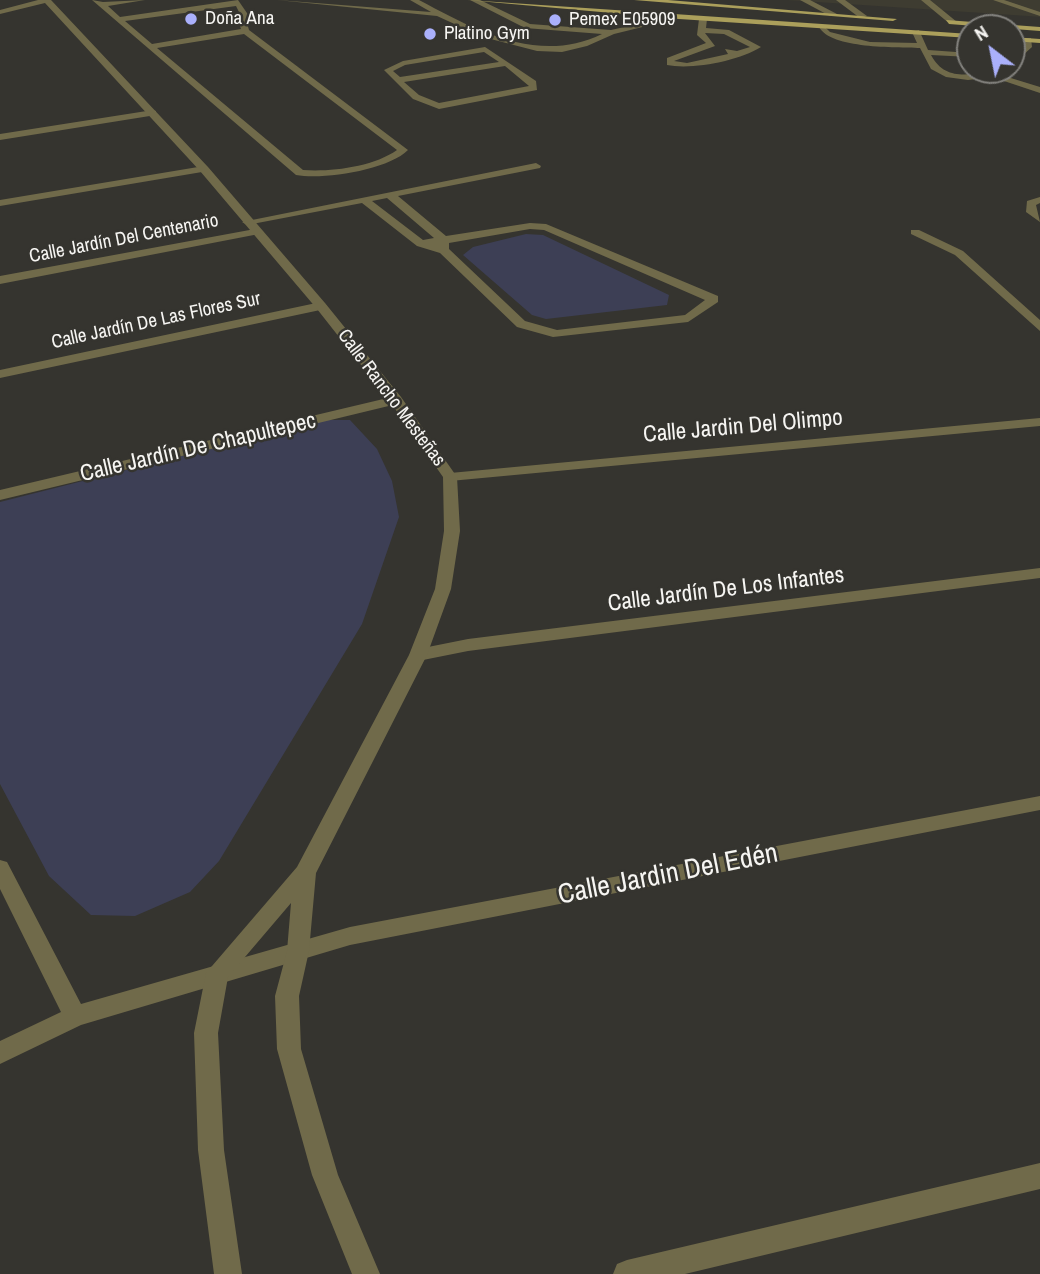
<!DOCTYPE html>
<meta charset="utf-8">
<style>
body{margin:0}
#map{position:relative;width:1040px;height:1274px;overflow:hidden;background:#35342f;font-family:"Archivo Narrow",sans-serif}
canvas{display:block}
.north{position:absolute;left:956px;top:14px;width:70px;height:70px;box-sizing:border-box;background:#35342f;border:2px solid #82817d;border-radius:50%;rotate:328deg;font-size:19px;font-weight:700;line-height:28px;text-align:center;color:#f6f5f2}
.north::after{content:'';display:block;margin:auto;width:24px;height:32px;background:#aab0fb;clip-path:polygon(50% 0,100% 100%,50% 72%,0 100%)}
</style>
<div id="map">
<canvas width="1040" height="1274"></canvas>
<div class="north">N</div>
</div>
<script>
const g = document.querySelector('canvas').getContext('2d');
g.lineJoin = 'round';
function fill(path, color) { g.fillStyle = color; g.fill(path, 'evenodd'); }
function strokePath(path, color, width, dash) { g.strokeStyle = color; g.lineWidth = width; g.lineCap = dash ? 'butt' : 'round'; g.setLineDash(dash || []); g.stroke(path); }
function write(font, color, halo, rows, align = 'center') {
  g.font = font + ' "Archivo Narrow",sans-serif'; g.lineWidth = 5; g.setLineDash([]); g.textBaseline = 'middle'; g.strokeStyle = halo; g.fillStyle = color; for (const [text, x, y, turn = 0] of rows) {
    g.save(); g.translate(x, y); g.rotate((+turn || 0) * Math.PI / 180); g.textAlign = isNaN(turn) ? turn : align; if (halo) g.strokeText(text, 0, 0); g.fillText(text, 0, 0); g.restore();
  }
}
const built = new Path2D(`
 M787,0h253v17l-12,-1z`);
const green = new Path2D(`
 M526,234l17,1 126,60 -2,10 -121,14 -14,-4 -69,-60 10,-8z
 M323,420h27l27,29 15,32 7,36 -37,107 -143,237 -29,31 -55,24 -44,-1 -42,-39 -49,-92v-282z`);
const service = new Path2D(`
 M92,0l11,2 42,-2 -37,6 12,11 118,-17 11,16 -2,7 2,7 159,120c-20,20 -84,30 -112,25zM236,6l5,10 -2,7 2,6 -89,15 -27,-23zM244,34l153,116c-24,17 -66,22 -94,20l-146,-122z
 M277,0l154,12 -21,-12h9c56,30 120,65 183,34l-77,-6 -55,-28h10l50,24 81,6 68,-15 4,2 -69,17 -27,12 -25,6 -25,-1 -54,-14 -46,-21z
 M800,0h10l27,14 -7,2z
 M836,0h9l22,16 -7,2z
 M921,0h9l27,22 -7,2z
 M993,0h11l36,12v4z
 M703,17l4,2 -1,9 23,2 32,17c-22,14 -69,23 -94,18v-7l39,-15 -9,-8 2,-16zM705,33l19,1 26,13 -13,4 -12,-2 3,5 -41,9 -13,-2 41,-15z
 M823,25l7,7 40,10 47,1 -5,-11 7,-2 9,20 42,3v4l-39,-2c17,32 49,15 77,15l-7,5 39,12v6l-48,-16 -24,3 -22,-3 -15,-8 -11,-21c-24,-1 -89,1 -101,-21z
 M1025,38h6l1,9 -20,18v-7l12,-12z
 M485,47l51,34 1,9 -98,19 -26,-10 -29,-29 19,-9zM484,52l15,10 -99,15 -7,-6 12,-6zM505,66l24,20 -90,17 -20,-8 -15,-13z`);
const minor = new Path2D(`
 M153,110l3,1v4l-156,25v-6z
 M536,163l5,3 -1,2 -142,28 48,40 84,-13 16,1 172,72v6l-30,20 -135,15 -36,-10 -77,-74 -23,-7 -55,-43 -115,22 -5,-3zM387,198l47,40 -11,2 -51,-39zM530,229l14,1 161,70 -20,15 -128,15 -32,-9 -76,-72v-6z
 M204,166l5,3 -1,2 -208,35v-6z
 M1040,197v6l-4,2 4,17 -14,-10 1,-11z
 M255,229l6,3 -2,2 -259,50v-8z
 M911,230h8l44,21 77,69v11l-85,-76 -44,-21z
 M321,302l6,4 -2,3 -325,69v-8z
 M396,396l5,1v6l-401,97v-10z
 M1040,418v8l-590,55 -7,-4 7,-4z
 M1040,568v10l-572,73 -50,10 -9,-6 9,-6 50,-10z
 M1040,796v14l-690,135 -269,80 -81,39v-23l61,-29 -61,-123v-29l7,2 74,142 269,-77z
 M1040,1163v26l-355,85h-72l4,-10 10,-4z`);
const tertiary = new Path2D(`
 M38,0h13l157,167 117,136 76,94 56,80 3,54 -9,58 -24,66 -111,218 -7,78 -10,45 2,53 37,126 42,99h-28l-40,-99 -35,-126 -2,-53 12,-45 4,-48 -63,74 -10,56 6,117 18,124h-28l-16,-124 -4,-117 12,-60 91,-106 112,-212 26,-66 9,-58 -1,-54 -52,-74 -74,-94 -117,-138 -155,-168 -45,11v-4z`);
const primary = new Path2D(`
 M467,0l503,34v4l-291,-19z
 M634,0h34l229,19 -4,2z
 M946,20l94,7v4l-91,-7z
 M1012,37l28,2v4l-28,-2z`);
const markers = [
 [191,19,7,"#aab0fb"],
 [555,20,7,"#aab0fb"],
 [430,34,7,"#aab0fb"]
];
const farPoinames = [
 ["Doña Ana",205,19],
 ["Pemex E05909",569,20],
 ["Platino Gym",444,34]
];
const farStreetnames = [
 ["Calle Jardín Del Centenario",124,239,-11],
 ["Calle Jardín De Las Flores Sur",156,321,-12],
 ["Calle Rancho Mesteñas",391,398,53]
];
const streetNames = [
 ["Calle Jardin Del Olimpo",743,427,-5],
 ["Calle Jardín De Chapultepec",198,448,-13],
 ["Calle Jardín De Los Infantes",726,590,-7]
];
const nearStreetnames = [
 ["Calle Jardin Del Edén",668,875,-11]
];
fill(built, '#3e3c31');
fill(green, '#3d3f55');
fill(service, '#706a4a');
fill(minor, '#706a4a');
fill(tertiary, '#706a4a');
fill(primary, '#ab9f5b');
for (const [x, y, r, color] of markers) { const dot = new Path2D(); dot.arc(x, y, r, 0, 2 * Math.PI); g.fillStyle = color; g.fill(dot); strokePath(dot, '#35342f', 2.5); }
write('19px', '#f6f5f2', '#35342f', farPoinames, 'left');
write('19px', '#f6f5f2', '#35342f', farStreetnames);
write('23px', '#f6f5f2', '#35342f', streetNames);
write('28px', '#f6f5f2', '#35342f', nearStreetnames);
</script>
